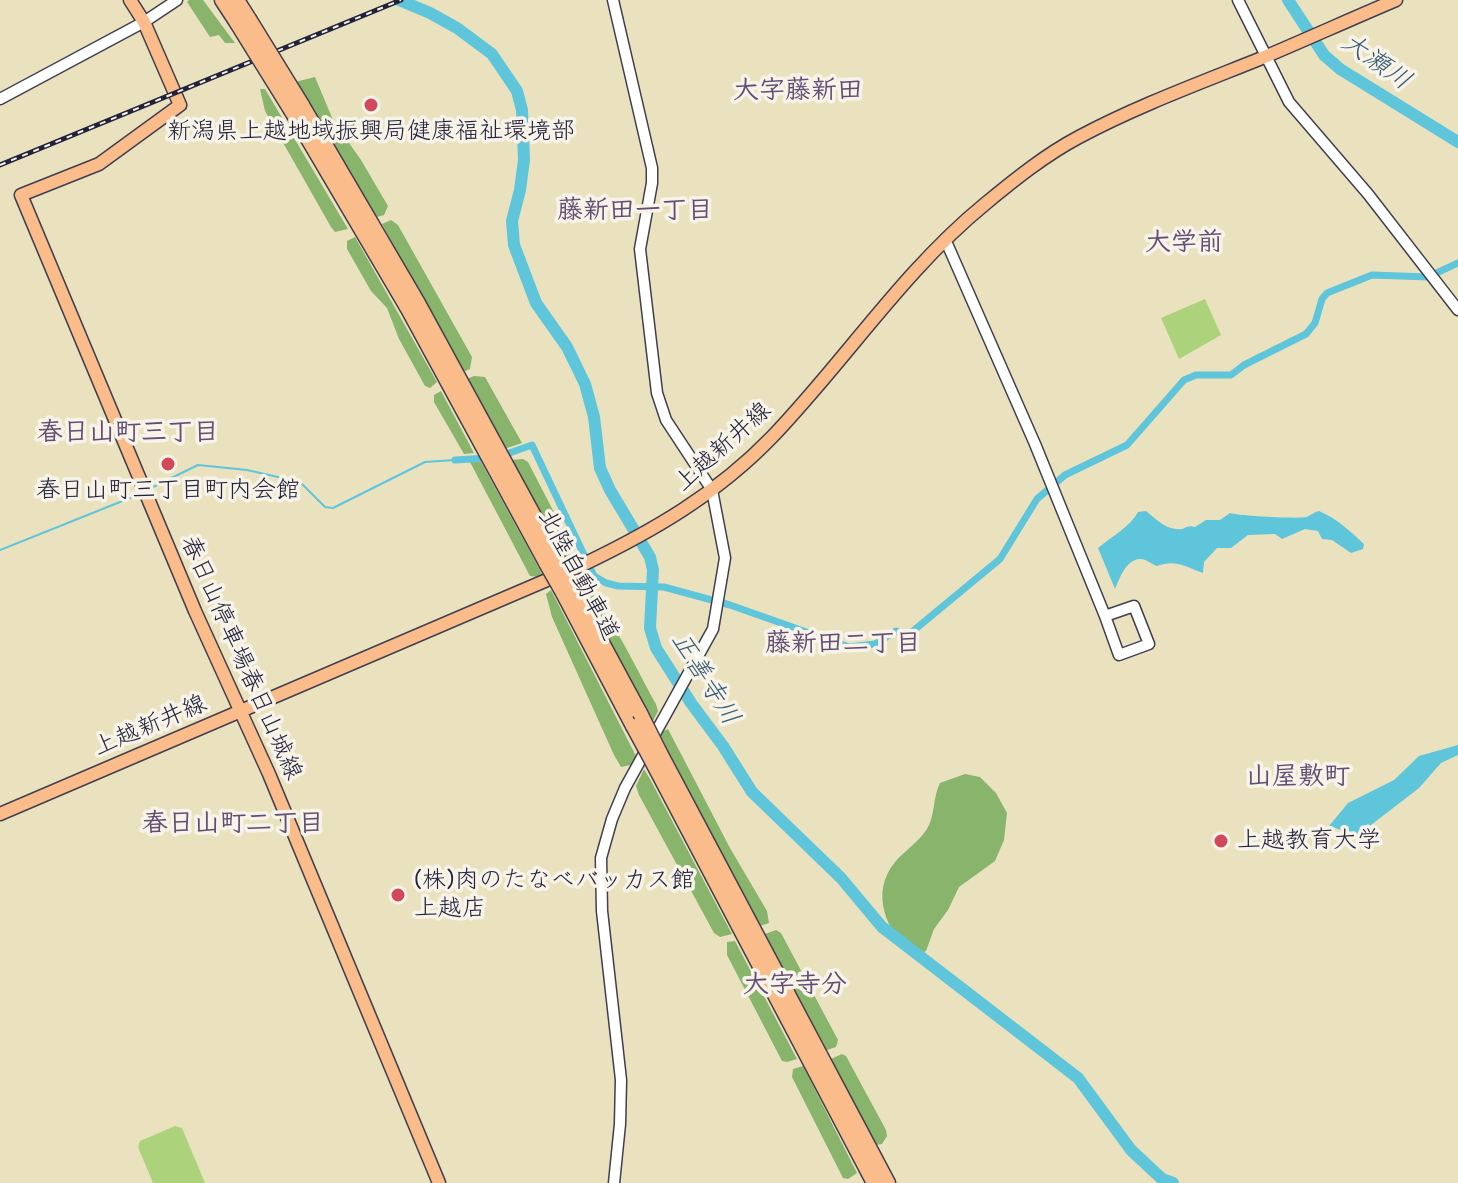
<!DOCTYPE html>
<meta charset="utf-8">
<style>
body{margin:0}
canvas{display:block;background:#eae2bf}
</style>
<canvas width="1458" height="1183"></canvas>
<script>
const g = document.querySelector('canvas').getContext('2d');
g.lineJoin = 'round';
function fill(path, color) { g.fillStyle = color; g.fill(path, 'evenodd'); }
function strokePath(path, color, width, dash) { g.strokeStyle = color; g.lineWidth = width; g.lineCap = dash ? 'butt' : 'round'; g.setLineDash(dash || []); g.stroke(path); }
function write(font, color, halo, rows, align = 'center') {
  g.font = font + ' "Patrick Hand","Klee One",sans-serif'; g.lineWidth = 7; g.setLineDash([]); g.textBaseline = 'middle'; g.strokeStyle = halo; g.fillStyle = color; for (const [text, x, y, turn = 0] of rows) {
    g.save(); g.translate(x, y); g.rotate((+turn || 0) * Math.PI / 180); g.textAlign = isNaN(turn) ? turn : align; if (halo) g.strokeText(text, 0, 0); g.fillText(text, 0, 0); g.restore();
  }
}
const green = new Path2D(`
 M1205,299l16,36 -42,24 -18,-41z
 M175,1126l7,2 23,55h-52l-15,-36 2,-6z`);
const forest = new Path2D(`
 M189,0h14l32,43h-10l-6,-8 -9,2 -23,-35z
 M315,77l18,43 28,40 27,46 -4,9 -7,2 -82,-135z
 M260,89h5l83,140 -13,3 -4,-5 -66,-116z
 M391,220l7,5 74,132 -2,12 -7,3 -81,-148z
 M355,237l82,145 -7,6 -5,-2 -26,-47 -12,-31 -16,-17 -24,-42v-8z
 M474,376l11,1 37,66 -18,6 -37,-70z
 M441,391l33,62 -10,1 -30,-52v-7z
 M523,459l5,3 32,62 10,33 -4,8 -56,-105z
 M480,460l62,114 -4,3 -8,-1 -60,-114z
 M579,579c24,19 60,95 77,125l2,7 -6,12 -77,-142z
 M551,590l85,166 -5,9 -10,2 -7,-12 -62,-138 -6,-23z
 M668,729l62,119 37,63 2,12 -9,3 -101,-193z
 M644,769l6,10 82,155 -12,3 -6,-4 -75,-138 -3,-9z
 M965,774l15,3 16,16 11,20 -3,27 -9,21 -36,26 -11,23 -14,19 -8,22 -13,6c-26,-26 -44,-63 -18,-95 10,-12 28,-23 34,-37 6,-13 4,-28 11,-42z
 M776,930l5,3 57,107 -2,7 -9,3 -62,-116z
 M735,941l62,118 -10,3 -5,-1 -55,-106v-13z
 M842,1054l4,2 40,74 1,6 -5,8 -6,1 -45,-86z
 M803,1066l54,107 -9,6 -5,-1 -51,-101 1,-8z`);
const water = new Path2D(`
 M1146,511c9,7 18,17 30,18 9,2 9,-5 19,-2l11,-7h14l10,-7c9,3 69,6 77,4 4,-2 7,-5 12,-6 17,7 31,20 45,33l-1,5 -12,4 -19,-13 -10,-1 -4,-8 -13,-2 -23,10 -7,-5 -27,1 -17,13h-14l-13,14 -1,11c-17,-6 -27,-14 -46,-7 -6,-2 -12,-8 -18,-7 -14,2 -19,19 -24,30l-17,-41c13,-11 32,-21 40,-36z
 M1458,745v10l-17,8 -22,25 -57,44 -6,3 -27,-9 19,-23 46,-23 25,-24z`);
const stream = new Path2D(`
 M149,489l49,-24 49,5 53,12 25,25 8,1 92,-46 30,-2
 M0,550l140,-56`);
const canal = new Path2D(`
 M501,456l31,-11 62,131 12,7 12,3 46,1 66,18 119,42 26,-3 21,-13 11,5 93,-77 37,-60 28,-24 62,-30 57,-65 12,-5h35l13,-10 62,-31 9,-11 7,-24 5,-6 45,-18 56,2 30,-14
 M455,460l34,-2`);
const river = new Path2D(`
 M399,0l31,13 27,15 35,26 25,37 5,19 2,50 -4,30 -8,31 2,24 22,58 31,44 18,37 9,33 6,51 10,22 40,67 3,13 -3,58 6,20 35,55 32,43 29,46 89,86 41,49 196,151 53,72 31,29 11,4
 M1288,0l36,55 16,14 118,73`);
const minor = new Path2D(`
 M613,0l39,168v15l-12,66 17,144 9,27 46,70 13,68 -12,71 -88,159 -13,31 -11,39 1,53 19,169 -1,44 -6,59
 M1238,0l51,102 79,92 90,116
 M0,99l144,-77 33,-22
 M945,239l90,205 70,172 29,-10 15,38 -30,11 -14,-39`);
const major = new Path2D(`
 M130,0l14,22 36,83 -81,59 -78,31 174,416 74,163 170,409
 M0,814l582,-249c71,-34 135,-71 190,-128 73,-76 131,-166 213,-233 29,-24 60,-49 94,-67 58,-31 121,-54 183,-79 45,-19 89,-39 134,-58`);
const highway = new Path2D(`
 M222,0l15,23
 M237,0l12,19
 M302,105l116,198 139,255
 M291,110l117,199 138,254
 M572,587l68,126
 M562,591l71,135
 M659,751l229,432
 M652,761l222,422`);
const rail = new Path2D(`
 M0,165l401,-165`);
const highwayBridge = new Path2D(`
 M249,19l53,86
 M237,23l54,87
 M557,558l15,29
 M546,563l16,28
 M640,713l19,38
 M633,726l19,35`);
const markers = [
 [371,105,8,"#d1495b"],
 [168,464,8,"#d1495b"],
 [1221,841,8,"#d1495b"],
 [398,895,8,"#d1495b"]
];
const poiNames = [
 ["新潟県上越地域振興局健康福祉環境部",371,132],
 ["春日山町三丁目町内会館",168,491],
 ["上越教育大学",1237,841,"left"],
 ["(株)肉のたなべバッカス館",414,881,"left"],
 ["上越店",414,909,"left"]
];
const streetNames = [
 ["上越新井線",723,447,-42],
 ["北陸自動車道",578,575,62],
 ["春日山停車場春日山城線",241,658,66],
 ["上越新井線",150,726,-23]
];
const waterNames = [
 ["大瀬川",1376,62,35],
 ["正善寺川",705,679,58]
];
const neighbourhoodNames = [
 ["大字藤新田",798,91],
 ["藤新田一丁目",635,211],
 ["大学前",1184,243],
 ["春日山町三丁目",128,433],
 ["藤新田二丁目",843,644],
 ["山屋敷町",1298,777],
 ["春日山町二丁目",233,824],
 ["大字寺分",795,985]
];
fill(green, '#acd27c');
fill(forest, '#89b46c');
fill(water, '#5ec5db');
strokePath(stream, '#5ec5db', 2);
strokePath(canal, '#5ec5db', 7);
strokePath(river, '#5ec5db', 12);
strokePath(minor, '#403f4f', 13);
strokePath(major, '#403f4f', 15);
strokePath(highway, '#403f4f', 17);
strokePath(minor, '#fff', 10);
strokePath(major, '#fabc8b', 12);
strokePath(highway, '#fabc8b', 14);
strokePath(rail, '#22223b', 5);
strokePath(rail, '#f7f3e8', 2, [6]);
strokePath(highwayBridge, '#403f4f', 17, []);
strokePath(highwayBridge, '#fabc8b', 14);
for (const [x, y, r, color] of markers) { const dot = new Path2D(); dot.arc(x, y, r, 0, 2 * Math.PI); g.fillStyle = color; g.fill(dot); strokePath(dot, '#f7f3e8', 3); }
write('24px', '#22223b', '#f7f3e8', poiNames);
write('24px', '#22223b', '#f7f3e8', streetNames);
write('italic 26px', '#375b73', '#f7f3e8', waterNames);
write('bold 26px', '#624e73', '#f7f3e8', neighbourhoodNames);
</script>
